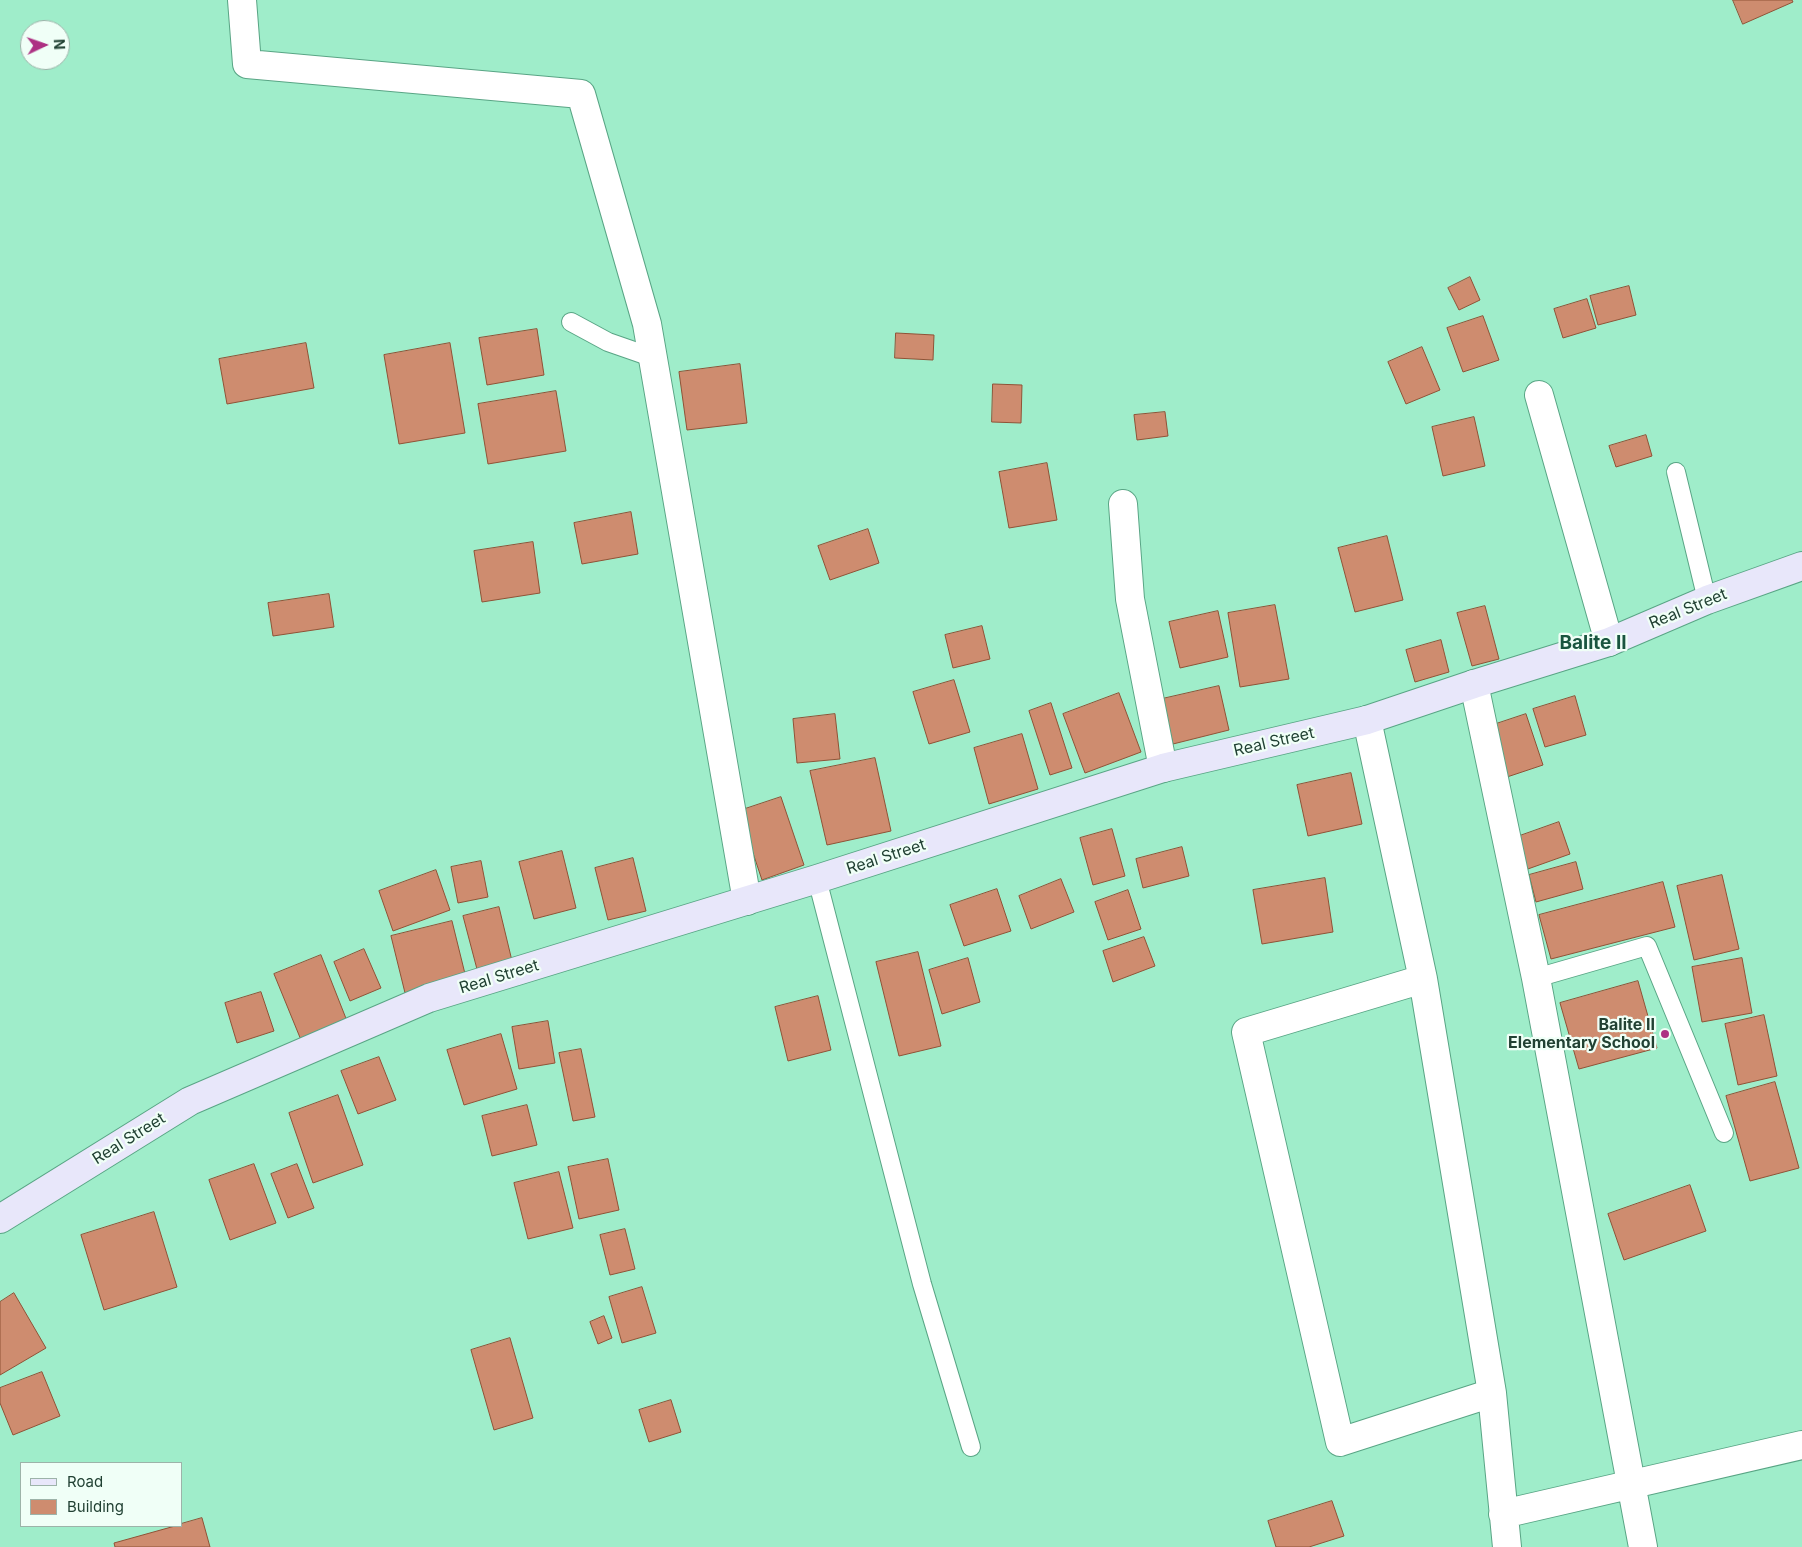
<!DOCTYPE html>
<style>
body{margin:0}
#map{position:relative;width:1802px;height:1547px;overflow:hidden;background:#9fedca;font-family:Inter,sans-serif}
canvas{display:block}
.legend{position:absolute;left:20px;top:1462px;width:162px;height:65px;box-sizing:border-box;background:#f0fff7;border:1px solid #9db3a9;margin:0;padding:6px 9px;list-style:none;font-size:15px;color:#214133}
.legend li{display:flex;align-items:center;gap:10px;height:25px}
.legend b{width:25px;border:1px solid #9db3a9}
.north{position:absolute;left:20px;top:20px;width:50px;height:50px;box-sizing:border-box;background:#f0fff7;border:1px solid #9db3a9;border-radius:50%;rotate:87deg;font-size:14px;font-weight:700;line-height:20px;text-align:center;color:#214133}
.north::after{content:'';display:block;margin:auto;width:18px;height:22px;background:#ad3183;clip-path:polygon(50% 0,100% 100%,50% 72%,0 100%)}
</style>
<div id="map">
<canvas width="1802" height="1547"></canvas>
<ul class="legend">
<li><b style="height:6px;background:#e8e7fa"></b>Road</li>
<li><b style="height:14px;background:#ce8c6f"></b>Building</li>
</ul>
<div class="north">N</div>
</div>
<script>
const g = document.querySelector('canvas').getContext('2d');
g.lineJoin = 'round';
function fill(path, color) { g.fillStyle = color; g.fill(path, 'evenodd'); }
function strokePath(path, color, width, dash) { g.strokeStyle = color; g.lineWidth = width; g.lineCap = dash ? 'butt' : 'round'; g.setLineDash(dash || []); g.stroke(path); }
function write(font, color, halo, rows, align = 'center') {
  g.font = font + ' Inter,sans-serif'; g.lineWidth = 4.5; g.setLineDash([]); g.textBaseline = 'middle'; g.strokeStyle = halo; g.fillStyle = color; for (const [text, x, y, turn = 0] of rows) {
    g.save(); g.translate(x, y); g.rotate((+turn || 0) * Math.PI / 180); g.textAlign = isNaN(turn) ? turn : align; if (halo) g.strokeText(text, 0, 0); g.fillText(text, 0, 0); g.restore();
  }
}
const building = new Path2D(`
 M1733,0h59l1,2 -50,22z
 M1470,277l10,23 -21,10 -11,-22z
 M1629,286l7,29 -38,10 -8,-29z
 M1587,299l9,29 -33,10 -9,-29z
 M1483,316l16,44 -36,12 -16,-44z
 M537,329l7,46 -57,10 -8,-47z
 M896,333l38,2 -1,25 -38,-2z
 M306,343l8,45 -87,16 -8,-45z
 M450,343l15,90 -66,11 -15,-89z
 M1422,347l18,43 -34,14 -18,-42z
 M740,364l7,59 -60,7 -8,-58z
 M993,384l29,1 -1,38 -29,-1z
 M556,391l10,60 -78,13 -10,-60z
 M1165,412l3,24 -31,4 -3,-25z
 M1474,417l11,49 -42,10 -11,-49z
 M1646,435l6,21 -36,11 -7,-21z
 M1047,463l10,57 -48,8 -10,-56z
 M631,512l7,42 -56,10 -8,-41z
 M868,529l11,34 -49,17 -12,-34z
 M1387,536l16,64 -48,12 -17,-64z
 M533,542l7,51 -58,9 -8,-51z
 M329,594l5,33 -61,9 -5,-33z
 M1275,605l14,74 -49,8 -12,-74z
 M1485,606l14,53 -27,7 -15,-53z
 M1218,611l10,46 -48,11 -11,-46z
 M982,626l8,33 -37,9 -8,-33z
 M1441,640l8,32 -34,10 -9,-32z
 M954,680l16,52 -41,12 -16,-52z
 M1219,686l10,44 -56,14 -11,-45z
 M1119,693l22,59 -56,21 -22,-59z
 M1575,696l11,39 -41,12 -12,-38z
 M1051,703l21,65 -22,7 -21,-64z
 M835,714l5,45 -43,4 -4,-44z
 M1526,714l17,51 -39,13 -17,-51z
 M1022,734l16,55 -49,15 -15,-56z
 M875,758l16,73 -64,14 -17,-74z
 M1351,773l11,51 -54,12 -11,-51z
 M781,797l23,68 -42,15 -23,-69z
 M1559,822l11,32 -45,16 -11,-32z
 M1112,829l13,47 -32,9 -13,-47z
 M1182,847l7,29 -46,12 -7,-29z
 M562,851l14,57 -42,11 -15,-57z
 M633,858l13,53 -38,9 -13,-52z
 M481,861l7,36 -30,6 -7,-36z
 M1576,862l7,27 -47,13 -7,-27z
 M436,870l14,40 -57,21 -14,-40z
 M1722,875l17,74 -45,11 -17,-74z
 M1325,878l8,54 -71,12 -9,-54z
 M1061,879l13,33 -43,17 -12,-33z
 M1663,882l12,45 -124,32 -12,-44z
 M997,889l14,42 -47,15 -14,-41z
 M1128,890l13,39 -33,11 -13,-38z
 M499,907l14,58 -35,8 -15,-57z
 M452,921l16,65 -61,15 -16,-65z
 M1144,937l11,29 -42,16 -10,-31z
 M364,949l17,39 -31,13 -16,-39z
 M918,952l23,94 -42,10 -23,-94z
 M321,955l26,66 -46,19 -27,-66z
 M968,958l12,44 -38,12 -13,-44z
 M1742,958l10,55 -50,9 -10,-55z
 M1638,981l19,67 -78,21 -19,-66z
 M261,992l13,39 -37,12 -12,-40z
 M818,996l13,54 -43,11 -13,-54z
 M1764,1015l13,61 -39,9 -13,-61z
 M548,1021l7,42 -36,6 -7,-42z
 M501,1034l16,55 -53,16 -17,-55z
 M581,1049l14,68 -22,4 -14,-68z
 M379,1057l17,43 -38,14 -17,-43z
 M1775,1082l24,86 -49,13 -24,-85z
 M338,1095l25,70 -50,18 -24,-70z
 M527,1105l10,40 -45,11 -10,-40z
 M608,1159l11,51 -40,9 -11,-52z
 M254,1164l22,59 -46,17 -21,-60z
 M297,1164l17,44 -26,10 -17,-44z
 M559,1172l14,56 -45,11 -14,-56z
 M1690,1185l16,46 -82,29 -16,-46z
 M154,1212l23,75 -73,23 -23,-75z
 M625,1229l10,40 -25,6 -10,-40z
 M642,1287l14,46 -34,10 -13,-46z
 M14,1293l32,55 -46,27v-73z
 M604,1316l8,22 -14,6 -8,-22z
 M510,1338l23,80 -39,12 -23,-80z
 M42,1372l18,44 -47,19 -13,-32v-15z
 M671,1400l10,32 -32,10 -10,-32z
 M1332,1501l12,35 -35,11h-33l-8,-26z
 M202,1518l8,29h-95l-1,-4 61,-17h6v-2z`);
const lane = new Path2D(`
 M571,322l37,20 46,16
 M1676,472l31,128
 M817,879l105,405 49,163
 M1536,978l111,-32 77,187`);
const street = new Path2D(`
 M242,0l5,64 334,30 66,230 100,577
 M1539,395l70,247
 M1123,504l7,95 33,169
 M1474,684l62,294 107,569
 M1367,720l56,259 69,414 15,154
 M1423,979l-177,53 94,410 152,-49
 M1503,1514l299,-69`);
const secondary = new Path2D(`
 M0,1219l190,-118 239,-103 388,-119 346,-111 204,-48 107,-36 135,-42 98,-42 95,-34`);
const markers = [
 [1665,1034,5,"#ad3183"]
];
const streetNames = [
 ["Real Street",1688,609,-22],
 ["Real Street",1274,742,-13],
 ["Real Street",886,857,-18],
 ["Real Street",499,977,-17],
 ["Real Street",129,1139,-32]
];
const poiNames = [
 ["Balite II",1655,1025],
 ["Elementary School",1655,1043]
];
const quarterNames = [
 ["Balite II",1593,643]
];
fill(building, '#ce8c6f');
strokePath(building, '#8f5236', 1);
strokePath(lane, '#59a585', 20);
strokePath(street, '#59a585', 30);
strokePath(secondary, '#59a585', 30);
strokePath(lane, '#fff', 18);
strokePath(street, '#fff', 28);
strokePath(secondary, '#e8e7fa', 28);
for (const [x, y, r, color] of markers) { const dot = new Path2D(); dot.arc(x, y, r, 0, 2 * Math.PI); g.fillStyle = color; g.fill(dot); strokePath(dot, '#f0fff7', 2); }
write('16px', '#214133', '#f0fff7', streetNames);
write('bold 16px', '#214133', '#f0fff7', poiNames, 'right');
write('bold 19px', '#19553f', '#f0fff7', quarterNames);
</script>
